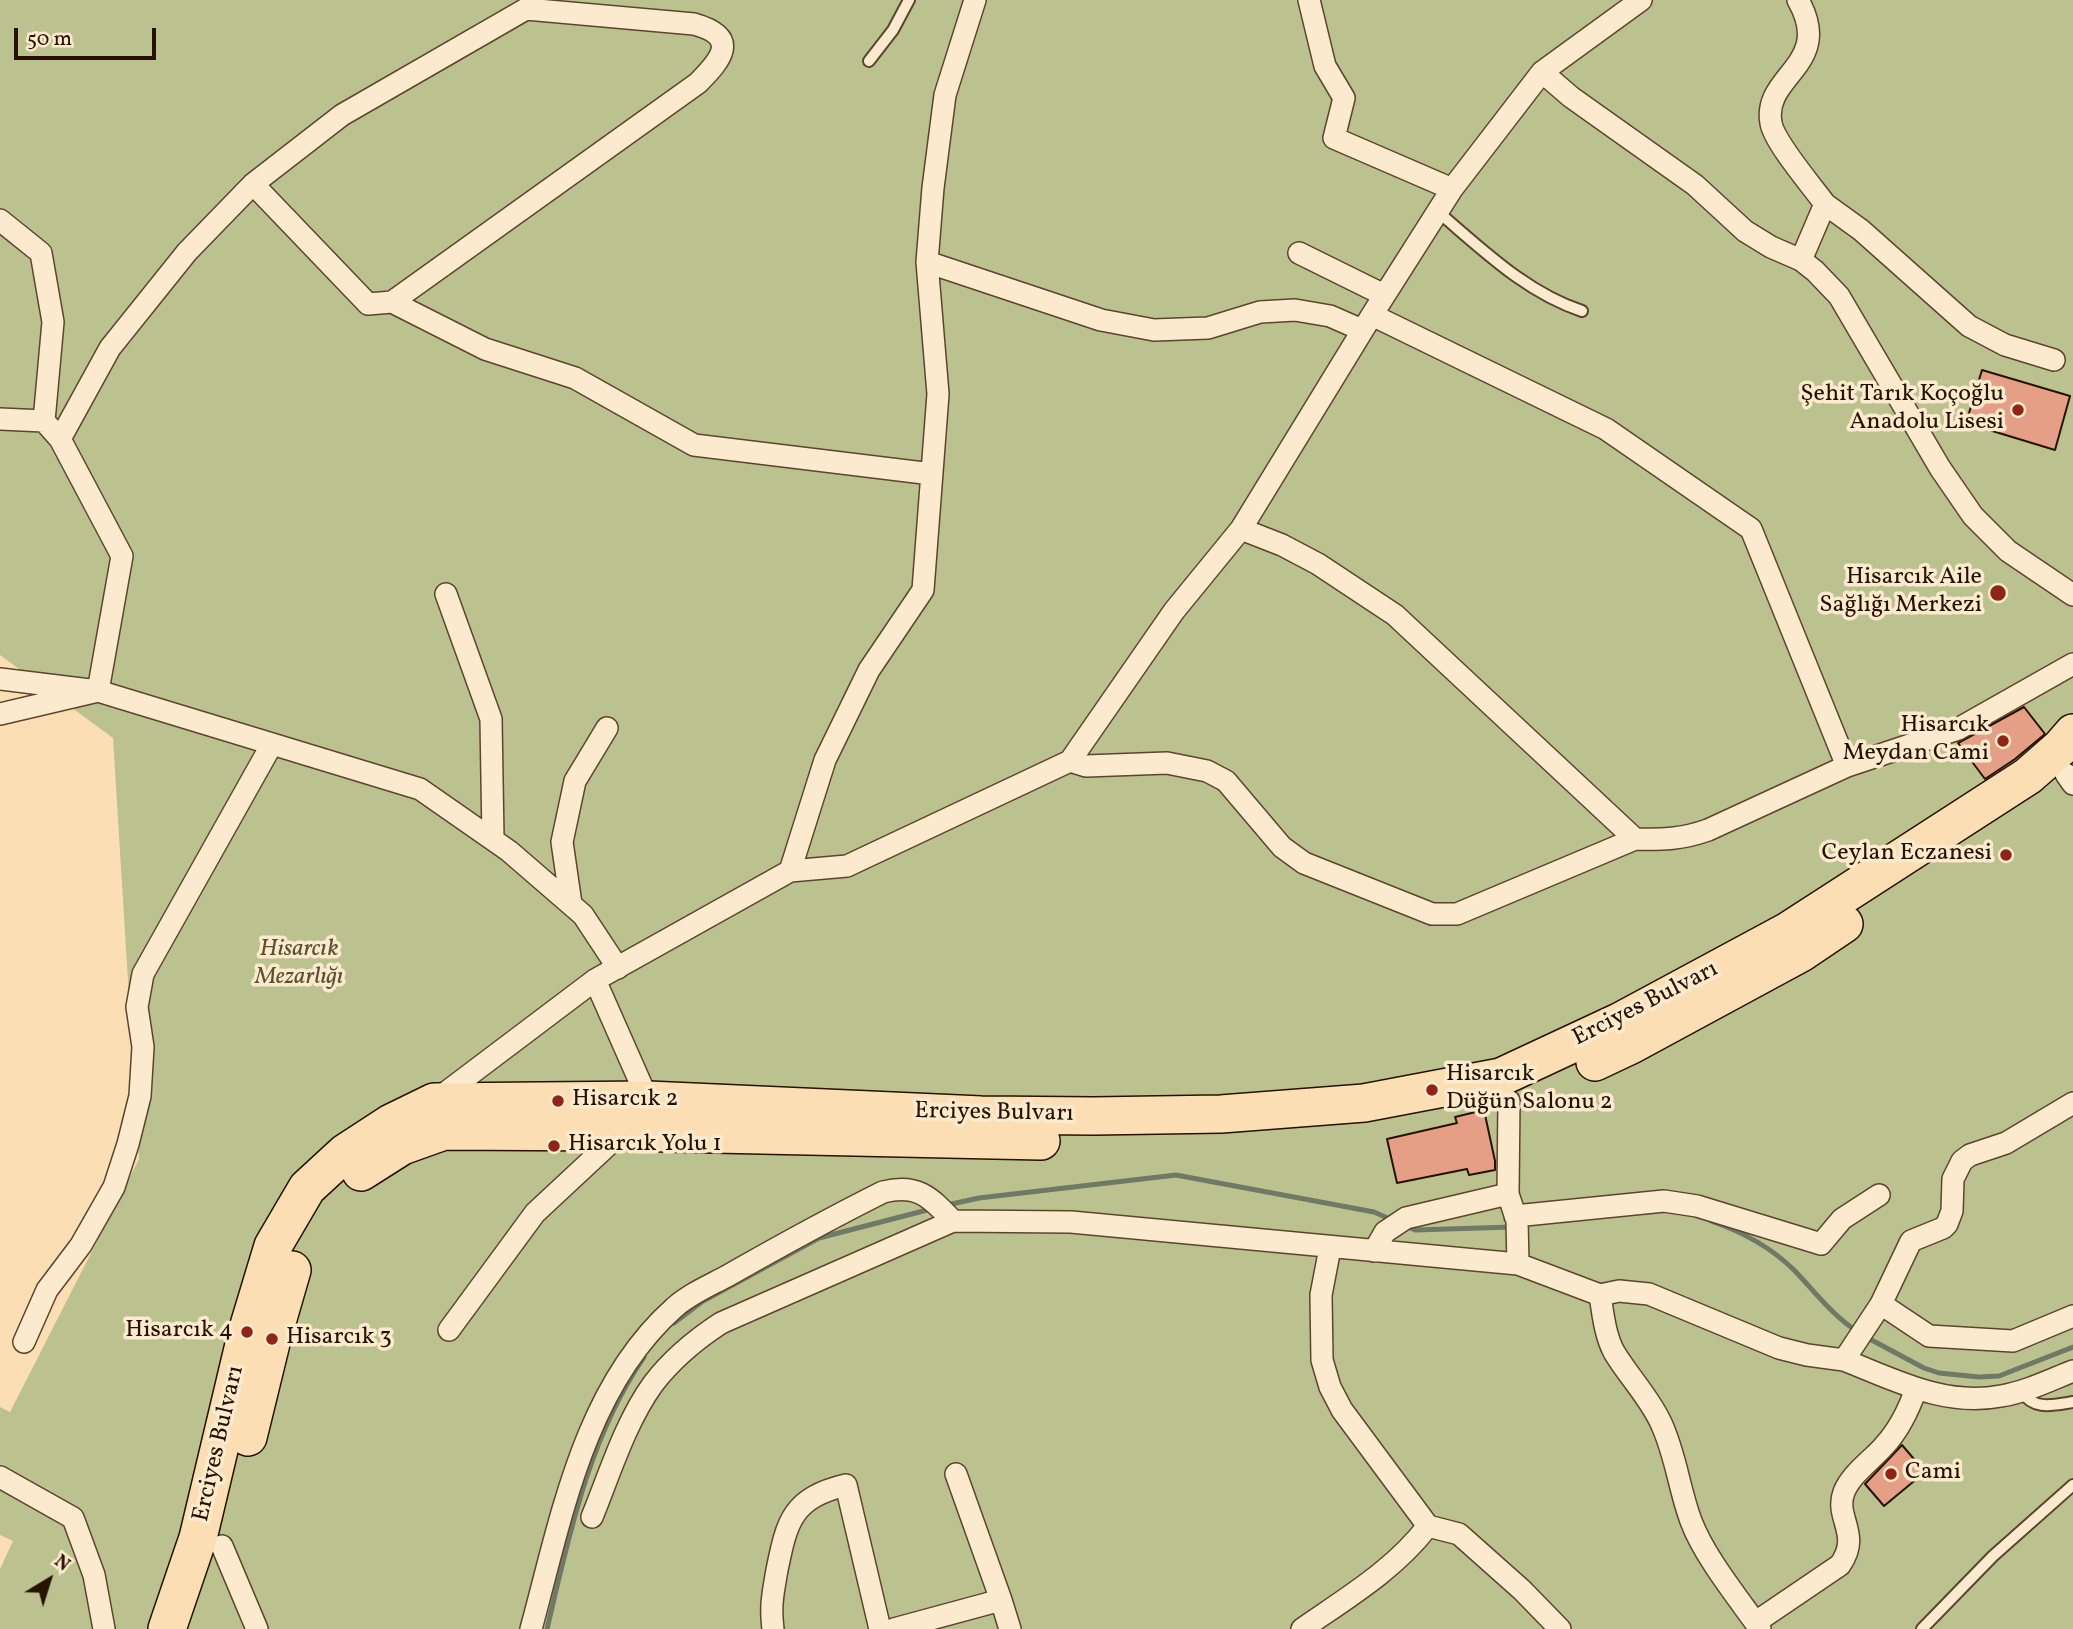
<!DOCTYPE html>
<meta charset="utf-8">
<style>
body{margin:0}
#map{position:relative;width:2073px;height:1629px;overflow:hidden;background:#fbdeb4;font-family:Vollkorn,serif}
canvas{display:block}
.north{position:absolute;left:14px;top:1545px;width:70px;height:70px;-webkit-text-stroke:5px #fceace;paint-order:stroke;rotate:38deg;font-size:19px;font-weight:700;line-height:28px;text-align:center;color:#271200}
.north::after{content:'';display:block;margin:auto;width:24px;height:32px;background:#271200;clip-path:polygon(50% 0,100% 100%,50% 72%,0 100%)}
.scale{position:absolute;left:14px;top:28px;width:142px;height:32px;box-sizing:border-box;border:4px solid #271200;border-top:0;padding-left:9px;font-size:21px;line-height:24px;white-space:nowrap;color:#271200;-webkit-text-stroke:5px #fceace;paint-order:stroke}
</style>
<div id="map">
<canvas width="2073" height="1629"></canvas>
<div class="north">N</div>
<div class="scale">50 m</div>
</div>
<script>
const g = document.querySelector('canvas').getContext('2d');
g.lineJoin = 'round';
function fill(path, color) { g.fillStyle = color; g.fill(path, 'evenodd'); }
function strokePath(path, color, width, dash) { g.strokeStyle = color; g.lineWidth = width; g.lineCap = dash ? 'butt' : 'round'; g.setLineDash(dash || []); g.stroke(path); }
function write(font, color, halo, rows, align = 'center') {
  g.font = font + ' Vollkorn,serif'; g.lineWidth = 7; g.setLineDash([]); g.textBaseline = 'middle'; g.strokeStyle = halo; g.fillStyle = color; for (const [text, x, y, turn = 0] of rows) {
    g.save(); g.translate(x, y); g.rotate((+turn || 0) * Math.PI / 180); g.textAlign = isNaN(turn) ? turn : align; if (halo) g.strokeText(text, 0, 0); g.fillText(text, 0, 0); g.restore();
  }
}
const green = new Path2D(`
 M0,0h2073v1629h-2073v-60l13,-28 -13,-6v-128l10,5 129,-253 -26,-421 -113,-83z`);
const stream = new Path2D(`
 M947,1205l32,-7 197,-23 198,37 18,8
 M1711,1221c32,11 61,27 84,50 21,22 37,44 63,61
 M1404,1225l11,5 97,-3
 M674,1323l29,-22 116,-63 112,-29
 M1866,1337l58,31 15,5 40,4 20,-1 74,-29
 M547,1629c22,-94 42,-192 97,-272`);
const building = new Path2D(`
 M1982,370l88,26 -15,54 -89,-27z
 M2024,707l21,27 -30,25 -30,20 -27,-36z
 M1484,1110l11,51v9l-26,5 -2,-6 -70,14 -10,-44 70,-16 -2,-6z
 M1902,1445l23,27 -41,34 -19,-22z`);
const service = new Path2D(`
 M869,61l24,-31 16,-30
 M1437,211c45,38 88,81 145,100
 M2021,1391c13,20 32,14 52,11
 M1922,1629l71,-73 80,-71`);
const minor = new Path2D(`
 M1309,0l16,66 19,32 -10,40 118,51
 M1798,0c37,65 -36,75 -27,123 3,19 41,63 54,81l-24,56
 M1542,72l29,25 124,88 50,46 26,16 30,13 14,11 24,25 101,172 33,48 35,35 65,44
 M1825,204l36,26 108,96 36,19 49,15
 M0,220l41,33 12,69 -9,99 16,18 62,117 -24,135 -98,23
 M1299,253l85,42
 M927,262l174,58 53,10 54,-2 52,-16 35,-2 35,6 32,14
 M392,302l93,47 90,29 119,67 238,29
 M1372,315l234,114 145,100 96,237
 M0,419l44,2
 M60,439l50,-91 77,-96 66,-68 89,-69 184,-106 168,15c46,13 28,35 4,59l-306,219 -24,2 -115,-120
 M1241,529l41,16 36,19 77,51 240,224
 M446,594l45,125 2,120
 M0,679l98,12 322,98 89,62 74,64 35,53
 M1070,761l16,5 81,-3 40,8 19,10 56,66 22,16 128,51h25l178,-75c27,1 48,0 73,-9l139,-64 111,-37 115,-65
 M2066,774l7,10
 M790,871l35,-111 44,-90 54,-80 15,-196 -11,-132 6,-74 12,-93 30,-95
 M571,904l-9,-62 13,-61 32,-53
 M595,980l53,120
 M436,1100l159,-120 195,-109 57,-5 223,-105 104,-150 67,-82 131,-214 80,-126 90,-117 99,-72
 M1509,1101l-1,93 9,27 1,43 82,31 19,-4 30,3 130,54 28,7 37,5 37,-56 48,32 84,5 60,-25
 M1515,1216l149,-15 33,5 124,38 21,-25 37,-24
 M1330,1248l-9,47 1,65 8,27 12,23 86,116 31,8 63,56 38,39
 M1374,1251l11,-19 21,-14 102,-24
 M1600,1295c3,19 5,40 14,57 15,25 35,45 47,71 15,32 18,66 30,98 13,35 47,77 69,108
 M1881,1304l30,-63 32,-13 4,-4 5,-13 1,-32 9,-18 8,-6 36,-12 67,-40
 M449,1330l86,-117 87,-81
 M24,1342l23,-52 34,-45 33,-58 14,-43 12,-48 3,-49 -6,-40 6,-33 129,-230
 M1844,1360c51,20 101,47 157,36 25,-4 49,-16 72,-25
 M956,1474l45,126
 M0,1477l73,41 21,57 10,54
 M592,1517c18,-44 33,-94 61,-133 19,-25 42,-44 68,-61l232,-102 118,1 447,42
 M222,1546l35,83
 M1756,1622l84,-57c22,-31 -6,-47 4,-73 7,-18 28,-32 40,-46 15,-16 25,-37 32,-57
 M531,1629c30,-110 53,-241 143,-321 15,-14 37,-23 55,-33 51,-29 102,-57 154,-83 35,-9 48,6 70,29
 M773,1629c-3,-23 0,-36 4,-59 10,-49 15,-72 69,-85l34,144
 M894,1629l107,-29 9,29
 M1302,1629c46,-32 92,-59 126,-103`);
const trunk = new Path2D(`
 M1595,1062l36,-17 170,-92 43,-29
 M361,1172l41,-26 42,-15 178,1 419,9
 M248,1437l24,-98 20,-69
 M167,1629l31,-91 49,-206 26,-86 34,-58 38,-35 46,-30 43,-21 214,-2 333,15 113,1 127,-2 143,-11 137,-26 118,-55 169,-91 240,-155 32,-28 13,-15`);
const markers = [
 [2018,410,7,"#8f2418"],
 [1998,593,9,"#8f2418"],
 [2003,741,7,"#8f2418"],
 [2006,855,7,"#8f2418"],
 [1432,1090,7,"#8f2418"],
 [558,1101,7,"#8f2418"],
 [554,1146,7,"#8f2418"],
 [247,1332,7,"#8f2418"],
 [272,1339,7,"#8f2418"],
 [1891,1474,7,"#8f2418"]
];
const poiNames = [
 ["Şehit Tarık Koçoğlu",2004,396],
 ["Anadolu Lisesi",2004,424],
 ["Hisarcık Aile",1982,579],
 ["Sağlığı Merkezi",1982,607],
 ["Hisarcık",1989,727],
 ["Meydan Cami",1989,755],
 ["Ceylan Eczanesi",1992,855],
 ["Hisarcık",1446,1076,"left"],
 ["Düğün Salonu 2",1446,1104,"left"],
 ["Hisarcık 2",572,1101,"left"],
 ["Hisarcık Yolu 1",568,1146,"left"],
 ["Hisarcık 4",233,1332],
 ["Hisarcık 3",286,1339,"left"],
 ["Cami",1905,1474,"left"]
];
const parkNames = [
 ["Hisarcık",299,951],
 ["Mezarlığı",299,979]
];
const streetNames = [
 ["Erciyes Bulvarı",1646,1005,-27],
 ["Erciyes Bulvarı",994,1114,1],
 ["Erciyes Bulvarı",220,1444,-77]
];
fill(green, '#bcc28f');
strokePath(stream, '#6f7965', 5);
fill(building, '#e59f86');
strokePath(building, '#271200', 2);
strokePath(service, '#5c452d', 14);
strokePath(minor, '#5c452d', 24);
strokePath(trunk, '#271200', 40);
strokePath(service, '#fceace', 10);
strokePath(minor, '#fceace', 21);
strokePath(trunk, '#fbdeb4', 37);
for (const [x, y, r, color] of markers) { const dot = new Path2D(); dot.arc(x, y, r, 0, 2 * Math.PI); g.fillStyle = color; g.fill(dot); strokePath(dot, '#fceace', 2.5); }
write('24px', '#271200', '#fceace', poiNames, 'right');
write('italic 24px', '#5b5032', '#fceace', parkNames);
write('24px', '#271200', '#fceace', streetNames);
</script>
